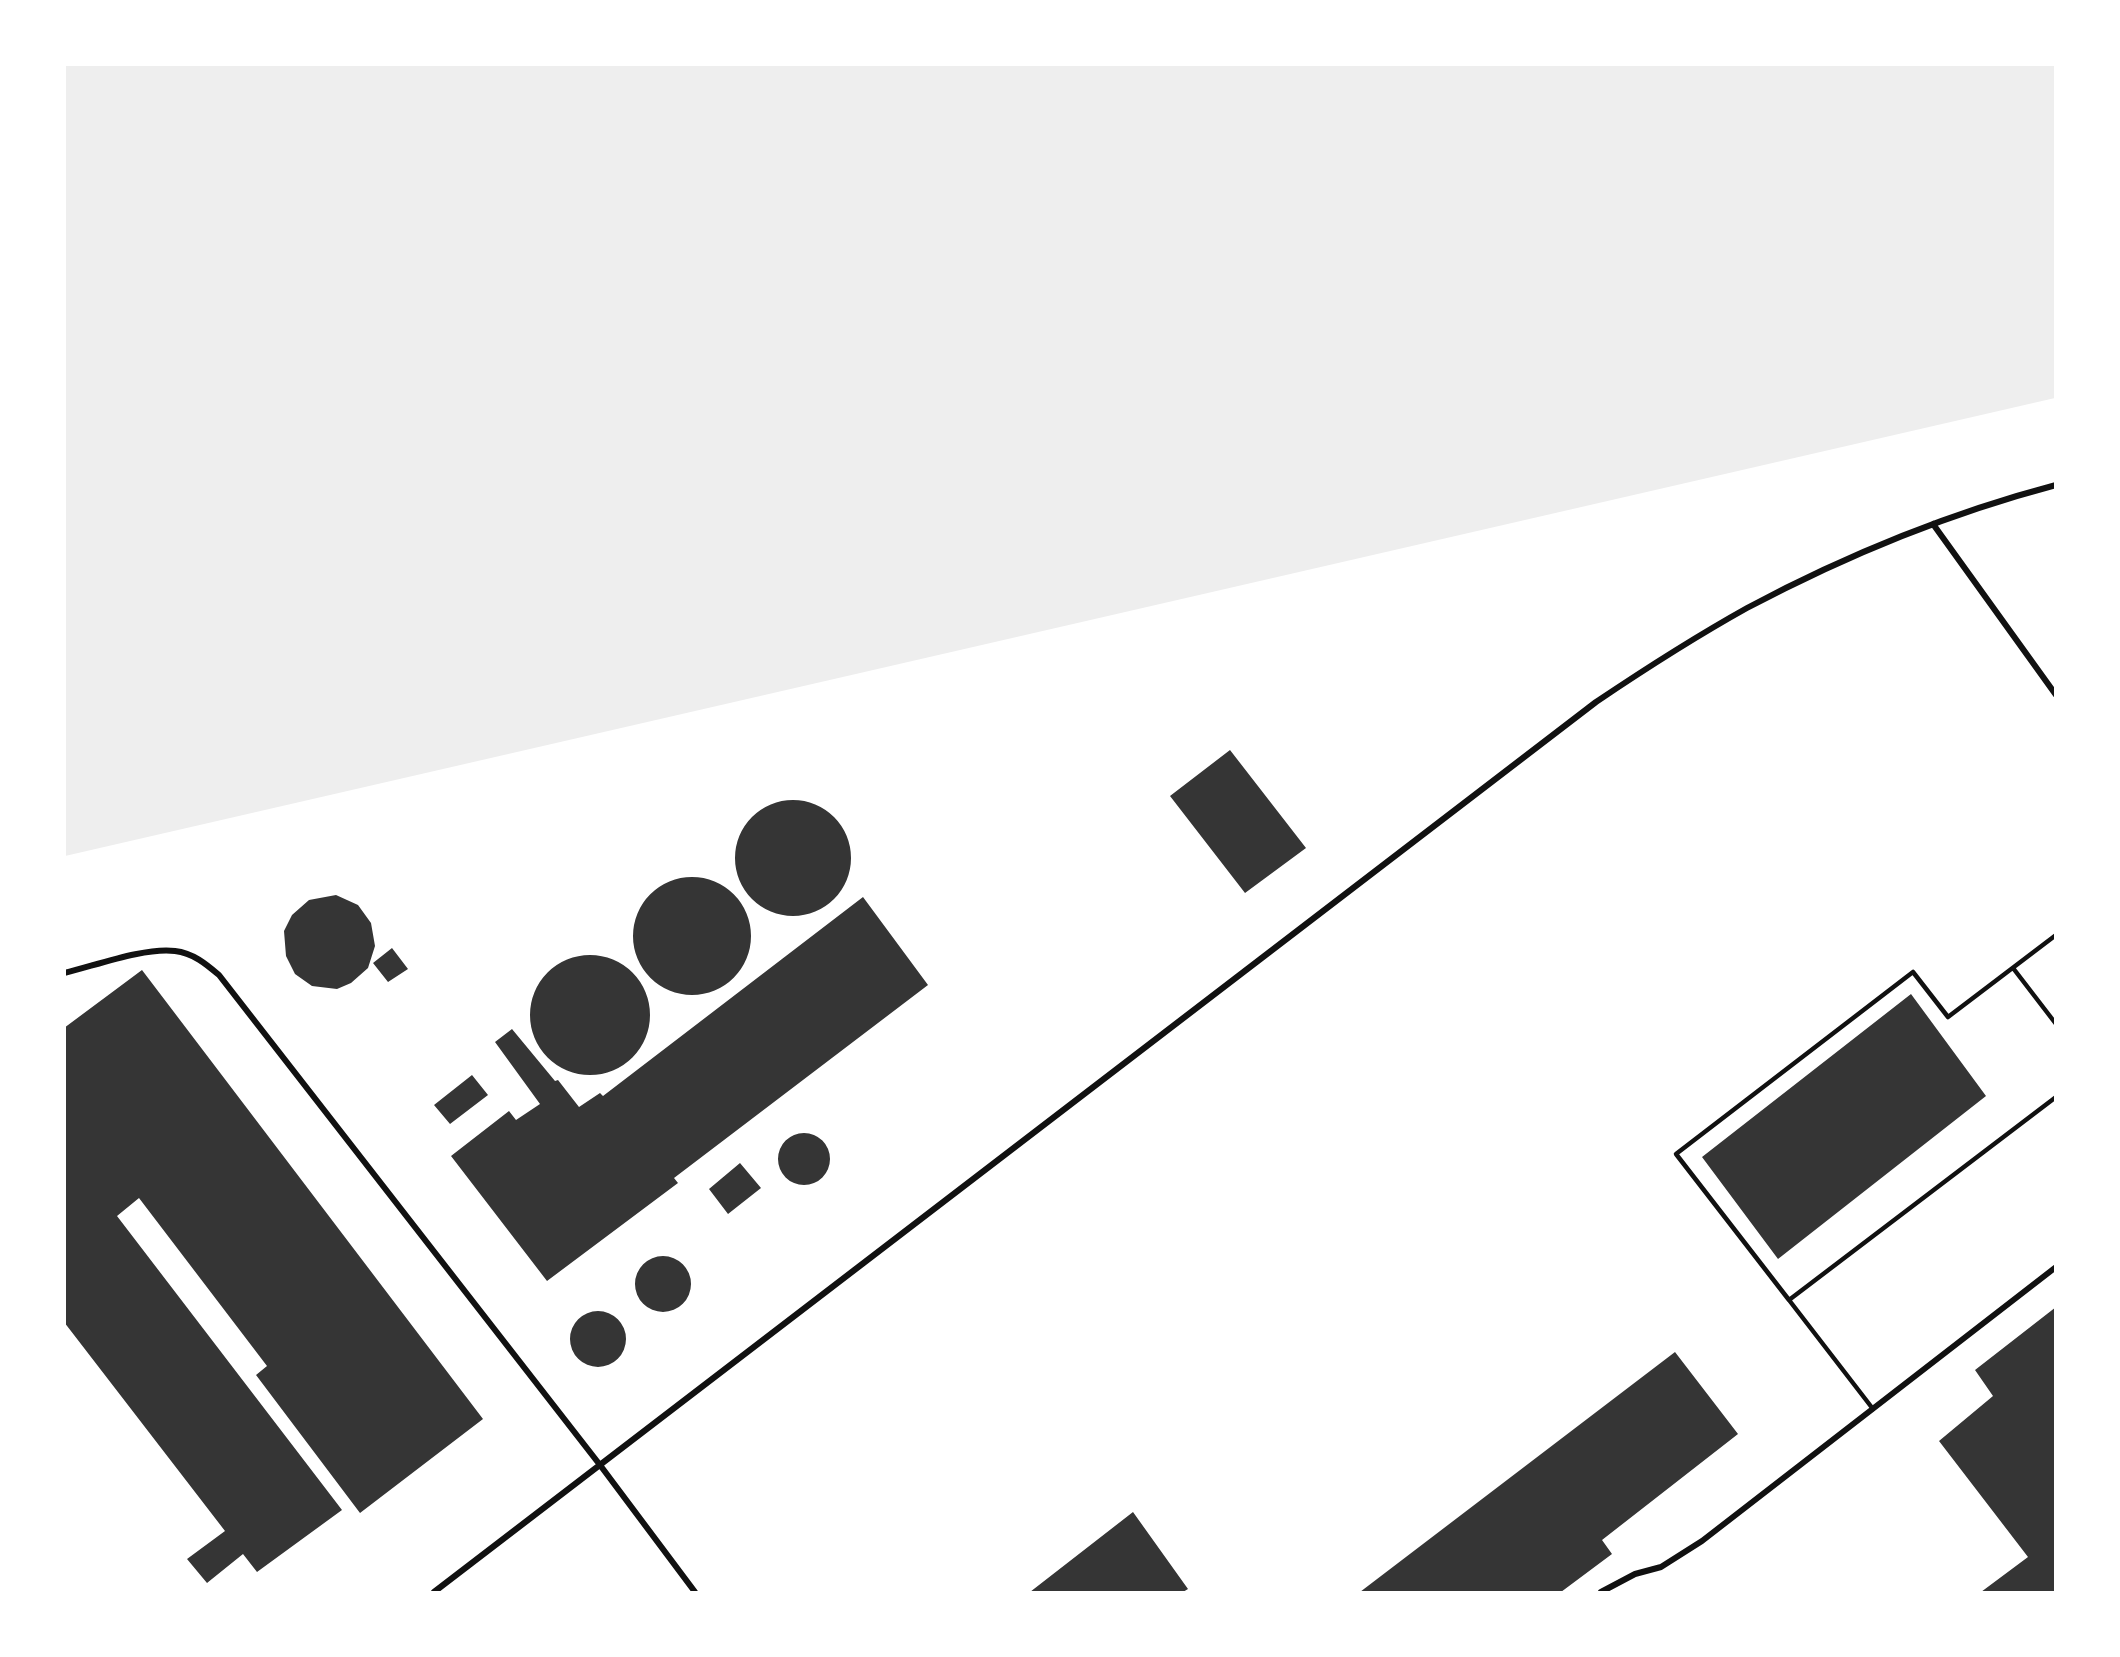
<!DOCTYPE html>
<style>
body{margin:0}
#map{position:relative;width:2120px;height:1657px;overflow:hidden;background:#fff;font-family:Manrope,sans-serif}
canvas{display:block}
.frame{position:absolute;inset:0;border:66px solid #fff;pointer-events:none}
</style>
<div id="map">
<canvas width="2120" height="1657"></canvas>
<div class="frame"></div>
</div>
<script>
const g = document.querySelector('canvas').getContext('2d');
g.lineJoin = 'round';
function fill(path, color) { g.fillStyle = color; g.fill(path, 'evenodd'); }
function strokePath(path, color, width, dash) { g.strokeStyle = color; g.lineWidth = width; g.lineCap = dash ? 'butt' : 'round'; g.setLineDash(dash || []); g.stroke(path); }
const green = new Path2D(`
 M64,65h1991v333l-1990,458z`);
const building = new Path2D(`
 M1230,750l76,98 -61,45 -75,-97z
 M735 858a58 58 0 1 1 116 0a58 58 0 1 1-116 0Z
 M633 936a59 59 0 1 1 118 0a59 59 0 1 1-118 0Z
 M336,895l22,10 13,18 4,23 -7,22 -17,15 -14,6 -25,-3 -17,-12 -9,-18 -2,-25 8,-16 17,-15z
 M863,897l65,88 -254,193 4,5 -131,98 -96,-125 58,-45 7,9 24,-16 -45,-62 17,-13 43,52 3,-1 21,27 21,-14 3,3z
 M392,948l16,21 -20,13 -15,-19z
 M530 1015a60 60 0 1 1 120 0a60 60 0 1 1-120 0Z
 M142,970l341,449 -123,94 -104,-138 11,-9 -128,-168 -22,18 225,294 -85,62 -14,-18 -36,29 -20,-24 38,-28 -161,-209v-294z
 M1911,994l75,102 -208,163 -76,-102z
 M472,1075l16,20 -38,29 -16,-19z
 M778 1159a26 26 0 1 1 52 0a26 26 0 1 1-52 0Z
 M740,1163l21,25 -33,26 -19,-25z
 M635 1284a28 28 0 1 1 56 0a28 28 0 1 1-56 0Z
 M2056,1307v285h-75l47,-35 -89,-116 54,-45 -18,-26z
 M570 1339a28 28 0 1 1 56 0a28 28 0 1 1-56 0Z
 M1675,1352l63,82 -136,106 10,14 -51,38h-201z
 M1133,1512l55,77 -5,3h-153z`);
const service = new Path2D(`
 M2056,935l-108,82 -35,-45 -237,182 113,146 267,-203
 M2013,968l43,56
 M1789,1300l84,109`);
const minor = new Path2D(`
 M1933,524l123,171
 M64,973c30,-7 81,-26 111,-22 18,2 31,13 44,24l381,490 95,127
 M434,1592l1162,-890c49,-33 99,-65 151,-94 96,-51 203,-95 309,-123
 M1601,1592l34,-18 26,-7 41,-26 354,-274`);
fill(green, '#eee');
fill(building, '#353535');
strokePath(service, '#111', 4.5);
strokePath(minor, '#111', 6);
</script>
